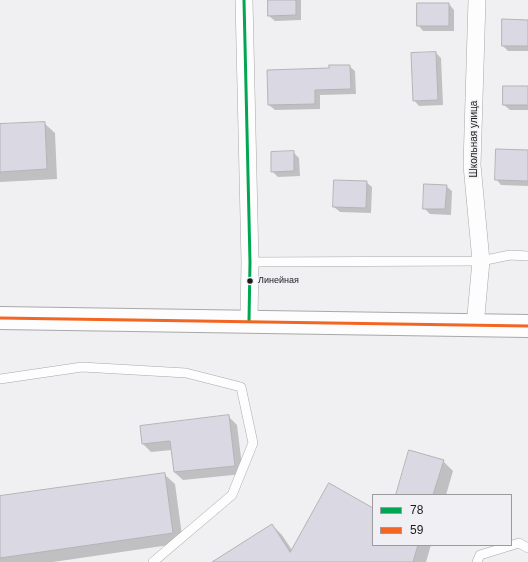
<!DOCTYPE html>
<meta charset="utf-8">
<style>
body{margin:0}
#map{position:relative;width:528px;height:562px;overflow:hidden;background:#f0f0f3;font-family:Helvetica,sans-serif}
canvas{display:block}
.legend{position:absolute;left:372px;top:494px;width:140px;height:52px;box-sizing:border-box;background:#efeff4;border:1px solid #9b9b9e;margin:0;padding:5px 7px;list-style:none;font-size:12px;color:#1c1c1e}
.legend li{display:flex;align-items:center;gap:8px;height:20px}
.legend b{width:20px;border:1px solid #9b9b9e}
</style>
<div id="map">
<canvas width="528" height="562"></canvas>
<ul class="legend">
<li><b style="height:5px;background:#00a651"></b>78</li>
<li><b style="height:5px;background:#f26522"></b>59</li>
</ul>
</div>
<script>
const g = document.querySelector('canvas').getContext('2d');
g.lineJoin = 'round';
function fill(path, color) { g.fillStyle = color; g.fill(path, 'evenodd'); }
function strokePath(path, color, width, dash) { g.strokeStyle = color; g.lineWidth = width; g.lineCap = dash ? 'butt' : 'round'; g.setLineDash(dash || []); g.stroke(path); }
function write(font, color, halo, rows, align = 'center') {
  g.font = font + ' Helvetica,sans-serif'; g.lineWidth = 3; g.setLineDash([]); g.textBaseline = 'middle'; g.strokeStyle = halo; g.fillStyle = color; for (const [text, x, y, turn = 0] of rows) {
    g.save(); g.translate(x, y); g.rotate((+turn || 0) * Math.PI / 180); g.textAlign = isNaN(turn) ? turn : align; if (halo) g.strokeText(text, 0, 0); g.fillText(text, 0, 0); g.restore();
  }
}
const shadow = new Path2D(`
 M269,0h32v20l-26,1 -6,-5z
 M449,4l5,6v21h-31l-5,-6z
 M528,21v30h-20l-5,-5z
 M436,53l5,5 2,47 -24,1 -5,-6z
 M349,66l6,5 1,23 -36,1v14l-45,1 -6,-5 61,-36z
 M528,87v23h-18l-6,-5z
 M44,123l11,10 2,46 -57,3v-57z
 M528,151v35l-27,-1 -5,-6z
 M293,152l6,6 1,18 -22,1 -6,-6z
 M366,182l6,5 -1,26 -31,-1 -6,-5z
 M446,186l6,5 -1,24 -21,-1 -6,-6z
 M229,417l8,8 6,49 -60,6 -9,-8 -2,-22 -21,2 -8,-8z
 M443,461l10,10 -7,24h-49z
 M164,474l11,10 8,59 -130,19h-53v-65z
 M373,509v36h58l-5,17h-212l58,-37 10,10 10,15z`);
const building = new Path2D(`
 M268,0h28v15l-28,1z
 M417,3h32v23h-32z
 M502,19l26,1v26h-26z
 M436,52l2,48 -25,1 -2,-48z
 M329,65h21l1,24 -36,1v14l-47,1 -1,-35 62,-2z
 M503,86h25v19h-25z
 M45,122l2,47 -47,3v-48z
 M496,149l32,1v31l-33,-1z
 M294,151v20l-23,1v-20z
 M334,180l33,1 -1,27 -33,-1z
 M424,184l23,1 -2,24h-22z
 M229,415l6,51 -61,6 -4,-31 -28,3 -2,-18z
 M409,450l35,10 -11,35h-37z
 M165,473l8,60 -173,25v-62z
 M329,483l44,25v37h45l-5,17h-201l60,-38 18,28z`);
const lane = new Path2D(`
 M250,262l231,-1 29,-6 18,1
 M0,379l82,-12 104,6 55,14 12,56 -21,52 -79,67
 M477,562l3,-7 39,-12 9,5`);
const street = new Path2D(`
 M244,0l6,262 -1,59
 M475,326l6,-65 -9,-96 5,-165`);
const primary = new Path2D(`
 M0,318l528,8`);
const bus1 = new Path2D(`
 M244,0l6,262 -1,59`);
const bus2 = new Path2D(`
 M0,318l528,8`);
const markers = [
 [250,281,3.5,"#1c1c1e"]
];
const busNames = [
 ["Линейная",258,281]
];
const streetNames = [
 ["Школьная улица",474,139,-90]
];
fill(shadow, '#0003');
fill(building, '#d9d8e3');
strokePath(building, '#b4b4b6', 1);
strokePath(lane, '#a8a8aa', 10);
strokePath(street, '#a8a8aa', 18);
strokePath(primary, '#a8a8aa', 24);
strokePath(lane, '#fdfdfd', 9);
strokePath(street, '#fdfdfd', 17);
strokePath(primary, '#fdfdfd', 22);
strokePath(bus1, '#00a651', 3);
strokePath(bus2, '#f26522', 3);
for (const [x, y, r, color] of markers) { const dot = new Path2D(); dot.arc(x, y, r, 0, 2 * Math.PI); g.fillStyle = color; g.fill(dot); strokePath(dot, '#efeff4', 1.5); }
write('9px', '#1c1c1e', '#efeff4', busNames, 'left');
write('10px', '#1c1c1e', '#efeff4', streetNames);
</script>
